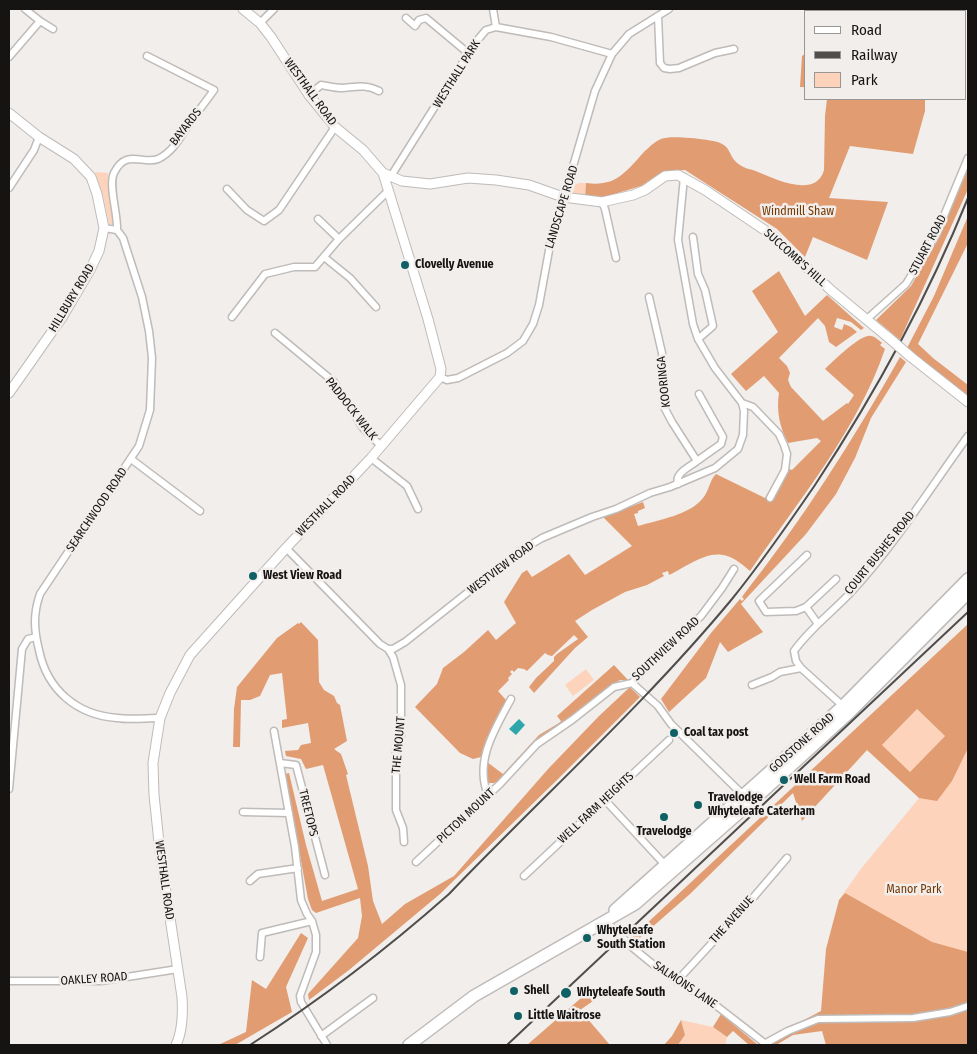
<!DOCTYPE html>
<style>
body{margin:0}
#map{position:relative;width:977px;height:1054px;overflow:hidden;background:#f1eeec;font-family:"Fira Sans Condensed",sans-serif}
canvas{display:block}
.frame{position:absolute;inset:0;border:10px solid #151413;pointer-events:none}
.legend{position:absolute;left:804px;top:10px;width:162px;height:90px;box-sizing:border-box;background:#f1eeec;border:1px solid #999795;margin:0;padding:6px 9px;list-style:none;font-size:15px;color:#151413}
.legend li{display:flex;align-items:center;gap:10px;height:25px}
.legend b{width:25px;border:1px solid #999795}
</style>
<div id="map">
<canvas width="977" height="1054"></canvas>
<div class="frame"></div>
<ul class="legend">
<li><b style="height:6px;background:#fff"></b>Road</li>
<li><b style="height:6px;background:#504e4d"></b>Railway</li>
<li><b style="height:14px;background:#fdd4bb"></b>Park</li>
</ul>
</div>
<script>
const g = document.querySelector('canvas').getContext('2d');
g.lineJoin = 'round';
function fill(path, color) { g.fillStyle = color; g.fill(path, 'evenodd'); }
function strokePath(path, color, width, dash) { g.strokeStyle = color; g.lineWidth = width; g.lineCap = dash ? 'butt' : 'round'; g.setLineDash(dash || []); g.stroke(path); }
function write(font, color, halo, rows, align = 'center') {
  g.font = font + ' "Fira Sans Condensed",sans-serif'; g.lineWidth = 5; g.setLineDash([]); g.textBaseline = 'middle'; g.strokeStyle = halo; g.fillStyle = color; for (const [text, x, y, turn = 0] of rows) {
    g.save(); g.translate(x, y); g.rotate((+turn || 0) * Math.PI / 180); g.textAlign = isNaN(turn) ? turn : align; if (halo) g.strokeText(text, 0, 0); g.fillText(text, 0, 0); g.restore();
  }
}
const green = new Path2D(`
 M95,172l13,1v10l7,37 -1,4h-5l-6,-29z
 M579,183h7l-1,14 -12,-4 2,-8z
 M968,645v338l-129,-83 21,-30 59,-72 33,-64z
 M586,669l8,11 -21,16 -8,-11z
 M917,709l28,27 -35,36 -28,-27z
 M681,1020l32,7 14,10 -2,8h-47l7,-10z`);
const forest = new Path2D(`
 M864,9h37l-1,2h-38z
 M806,53v34h-6l2,-31z
 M827,99h98v12l-12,43 -63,-8 -21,52 59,4 -21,58 -54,-23 -8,20 -28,-28 -92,-59 -23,2 -21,14 -40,12 -16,-1 1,-14c29,4 39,-10 57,-30 5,-5 11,-11 18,-14 9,-4 42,0 52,2 21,4 13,15 27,24 5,4 12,4 18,7 17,7 58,27 66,-2l1,-54z
 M968,168v21l-68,151 -24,-20 35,-34 29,-51z
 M968,216v25l-1,4 -49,99 15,14 35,27v13l-61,-50 27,-52z
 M779,271l26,45 22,-21 37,33 -3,2 -10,-8 -14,-4 -3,9 8,3 2,-6 7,3 6,5 -21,15 -7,-5 -4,-16 -7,-8 -39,40 8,8 3,7 -2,7 3,7 32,34 24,-18 1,1 6,-9 -29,-26c7,-7 33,-32 43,-33 6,-1 10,4 14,7l-2,2 5,4c-28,82 -86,151 -135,222 -6,-5 -15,-13 -23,-15 -19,-7 -41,11 -58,19l-1,-4 -6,2 2,3 -17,9 -22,7 -33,18 -17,11 13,16 -13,11 -41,45 -5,-6 7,-9 18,-17v-4l3,-3 21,-15 -4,-4 -22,21 -4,-1 -3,-2 -18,18 -3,-2 -6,-1 -4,4 -2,-2 -2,2 2,2 -4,4 1,2 -11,11 8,9v2l-15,28 -10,27 -8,2 -13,-6 -45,-46 22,-23 6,-16 21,-16 24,-22 8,10 20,-17 -12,-21 18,-29 5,-3 5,7 37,-23 16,21 47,-29 -29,-29 40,-15 2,6 -7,3v2l-4,1 4,12c20,-6 52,-11 65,-28 6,-7 7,-19 13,-24l49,24 17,-31 10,3 29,-29 -4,-3 -29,5c-8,-15 -12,-32 -9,-50l-15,-17 -18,15 -15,-17 47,-42 -26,-41z
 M900,357l6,5 -35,56 -16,40 -19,36 -30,40 -65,70 22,28 -35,20 -8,-10 -14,36 -37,34 -8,-13 50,-66 29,-34 2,2 2,-2 -2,-2 2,-3c59,-75 109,-154 156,-237z
 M301,622l17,18 1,42 5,8 10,6 3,7 3,2 7,36 -13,8 7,5 7,20 -2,1 22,91 5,35 9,23 23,-20 49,-28 95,-108 50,-52 31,-29 10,10 -83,83 -117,114 -91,76 -40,30 -1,-6 50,-56 4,-22 -2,-18 -44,15 -4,-3 -4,-11 -23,-125 4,-1 17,72 16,56 36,-12 -35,-124 -17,4 -5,-10 -15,-3 -1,-5 13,-1 3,-5 10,-2 -3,-20 -26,5v-8l5,-1 -5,-46 -12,2 -10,21 -10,4h-9l-1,47h-7l1,-38 3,-22 40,-49 21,-15 1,1z
 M968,624v124l-16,33 -15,20 -18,-3 -52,-48 -65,71 -9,-28 -103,101 -56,49 -5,-3zM917,709l28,27 -35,36 -28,-27z
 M614,665l14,15h-8l-10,6 -43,33 -27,18 -40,43 -6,3h-7v-21l16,12 36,-39 20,-12 2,-2 -4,-5z
 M845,893l87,49 36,10v93h-142l-4,-14 -29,4 -17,10h-3v-1l10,-13 38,-20 5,-62 13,-49z
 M301,933l7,5 -22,49 6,25 -57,33h-17l28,-13 6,-52 14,9z
 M588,992l8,7 -16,11 30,35h-83z
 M721,1014l37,31h-9l-16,-14 -6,6 -14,-10z
 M681,1020l4,15 -7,10h-14l8,-9z`);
const water = new Path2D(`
 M519,719l6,6 -9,10 -7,-6z`);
const street = new Path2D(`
 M25,9l15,12 13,8
 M493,9l3,18
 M846,11l2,-2
 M658,16l2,47 4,5 6,1 9,-1 36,-15 19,-4
 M406,18l9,8 4,-6 7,-2 42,35
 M260,23l14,-14
 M9,57l31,-36
 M309,95l12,-10c7,1 14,3 21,3 14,-1 24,-4 37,3
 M391,176l84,-133 11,-13 10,-3 55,10 61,17
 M684,177l-6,63 15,84 5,15 17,29 27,35 11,4 26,27 5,11 3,9 -2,16 -15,28
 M9,188l25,-38 5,-13
 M227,189l20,21 17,11 15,-11 56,-83
 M602,202l3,7 11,49
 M318,219l21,20
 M104,228l13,2 6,8 19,59 7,34 3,27 -2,52 -11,36 -99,148c-7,20 -6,36 -1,56 8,40 38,65 78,68 14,2 29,0 43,0
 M117,230c1,-16 -9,-45 -3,-57 12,-25 29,-8 44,-14 17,-8 25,-27 35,-41 7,-9 14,-18 21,-28l-67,-34
 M693,237l5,37 7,16 8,36 -15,13
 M324,257l26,21 26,29
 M649,297l13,56 2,54 8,15 25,39c-7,6 -23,12 -19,23
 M232,317l33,-43 29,-7h21l24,-28 49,-48
 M867,319l39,-35 30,-49 32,-77
 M275,333l59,49 29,46 18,18
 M440,377l7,3 11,-2 49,-25 16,-12 10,-17 6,-19 11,-60 45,-154 17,-37 17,-20 40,-25
 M371,458l36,28 11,23
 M131,459l69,52
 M697,461l24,-17 2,-7 -24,-43
 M286,548l94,96 8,5h5l12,-7 115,-91 22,-13 50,-21 24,-8 34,-16 20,-6 45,-19 23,-19 5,-14 1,-24 -2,-8
 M806,607l-10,4 -30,1 -7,-11 48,-46
 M818,624l-12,-17 30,-28
 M388,649l5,8 8,28v50l-5,17v58l7,18 1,14
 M632,683l26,23 13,18 73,72
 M752,685l20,-8 8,-5 21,-4
 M843,706l-42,-38 -5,-7 -2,-10c16,-23 40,-40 59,-61 43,-47 78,-103 115,-154
 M274,731l21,116 6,53 6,14 5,7 4,14v17l-16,44 1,6 26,43
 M280,763l16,2 29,110
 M9,789l13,-140 6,-10 8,-2
 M488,795c-14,-34 7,-66 23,-96
 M605,800l62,67
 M243,812l46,1
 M416,862l84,-78 37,-40 35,-24 42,-33 18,-4 23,-25 46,-42 21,-28 12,-19
 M524,876l145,-136
 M250,881l8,-7 40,-6
 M605,921l28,27 22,18 63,41 49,38
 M260,957l2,-24 50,-12
 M9,981h92l77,-12
 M677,981l69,-75 41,-48
 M321,1036l52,-38
 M766,1043l22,-12 30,-12 95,-1 37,-6 18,-6`);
const secondary = new Path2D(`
 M9,113l30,24 35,22 17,18 6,17 7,34 -5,23 -9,19 -27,46 -54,77
 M383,173l19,8 28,3 38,-6 28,2 33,5 34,12 39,5 31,-7 12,-5 20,-14 13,-1 27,15 67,45 60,56 57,47
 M911,357l57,45
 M176,1045c7,-15 7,-32 6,-48l-22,-145 -6,-57 -1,-32 7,-45 10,-25 20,-38 96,-107 85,-90 69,-81 1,-8 -13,-50 -45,-146 -20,-23 -28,-23 -26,-32 -38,-58 -11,-14 -17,-14`);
const highway = new Path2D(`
 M615,910l228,-204 125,-127
 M409,1045l65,-49 161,-92 115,-101 99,-90 119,-120`);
const rail = new Path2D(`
 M250,1045c70,-45 137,-96 199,-151 94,-98 196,-190 283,-295 30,-37 57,-76 83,-114 60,-91 112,-186 153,-287
 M507,1045l461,-433`);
const secondaryBridge = new Path2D(`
 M889,338l22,19`);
const markers = [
 [405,265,5,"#106165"],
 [253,576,5,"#106165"],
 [674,733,5,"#106165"],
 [784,780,5,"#106165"],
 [698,805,5,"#106165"],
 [664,817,5,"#106165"],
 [587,938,5,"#106165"],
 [514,991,5,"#106165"],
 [566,993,6,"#106165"],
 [518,1016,5,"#106165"]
];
const streetNames = [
 ["WESTHALL PARK",457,74,-58],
 ["WESTHALL ROAD",310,92,54],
 ["BAYARDS",186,127,-52],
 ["LANDSCAPE ROAD",562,207,-73],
 ["STUART ROAD",928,245,-62],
 ["SUCCOMB'S HILL",795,258,42],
 ["HILLBURY ROAD",72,298,-59],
 ["KOORINGA",664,382,-96],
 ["PADDOCK WALK",351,409,52],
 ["WESTHALL ROAD",326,506,-46],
 ["SEARCHWOOD ROAD",97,510,-56],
 ["COURT BUSHES ROAD",880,553,-51],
 ["WESTVIEW ROAD",501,568,-37],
 ["SOUTHVIEW ROAD",666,649,-43],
 ["GODSTONE ROAD",802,743,-42],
 ["THE MOUNT",399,745,-85],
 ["WELL FARM HEIGHTS",596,808,-43],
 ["TREETOPS",308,813,76],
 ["PICTON MOUNT",466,816,-43],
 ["WESTHALL ROAD",164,880,82],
 ["THE AVENUE",732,920,-48],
 ["OAKLEY ROAD",94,979,-4],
 ["SALMONS LANE",685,985,34]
];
const parkNames = [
 ["Windmill Shaw",798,212],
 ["Manor Park",914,890]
];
const poiNames = [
 ["Clovelly Avenue",415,265],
 ["West View Road",263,576],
 ["Coal tax post",684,733],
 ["Well Farm Road",794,780],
 ["Travelodge",708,798],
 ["Whyteleafe Caterham",708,812],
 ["Travelodge",664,832,"center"],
 ["Whyteleafe",597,931],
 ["South Station",597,945],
 ["Shell",524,991],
 ["Whyteleafe South",577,993],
 ["Little Waitrose",528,1016]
];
fill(green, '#fdd4bb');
fill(forest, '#e29c71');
fill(water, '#2ea6ac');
strokePath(street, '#bebbb9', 9);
strokePath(secondary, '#bebbb9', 11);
strokePath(highway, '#bebbb9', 14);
strokePath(street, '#fff', 6);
strokePath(secondary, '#fff', 9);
strokePath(highway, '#fff', 11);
strokePath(rail, '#504e4d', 2);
strokePath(secondaryBridge, '#bebbb9', 11, []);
strokePath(secondaryBridge, '#fff', 9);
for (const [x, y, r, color] of markers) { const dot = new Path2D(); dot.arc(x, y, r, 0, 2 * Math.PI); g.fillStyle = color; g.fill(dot); strokePath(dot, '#f1eeec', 2); }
write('12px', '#151413', '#f1eeec', streetNames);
write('12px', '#753700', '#f1eeec', parkNames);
write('bold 12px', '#151413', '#f1eeec', poiNames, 'left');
</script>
